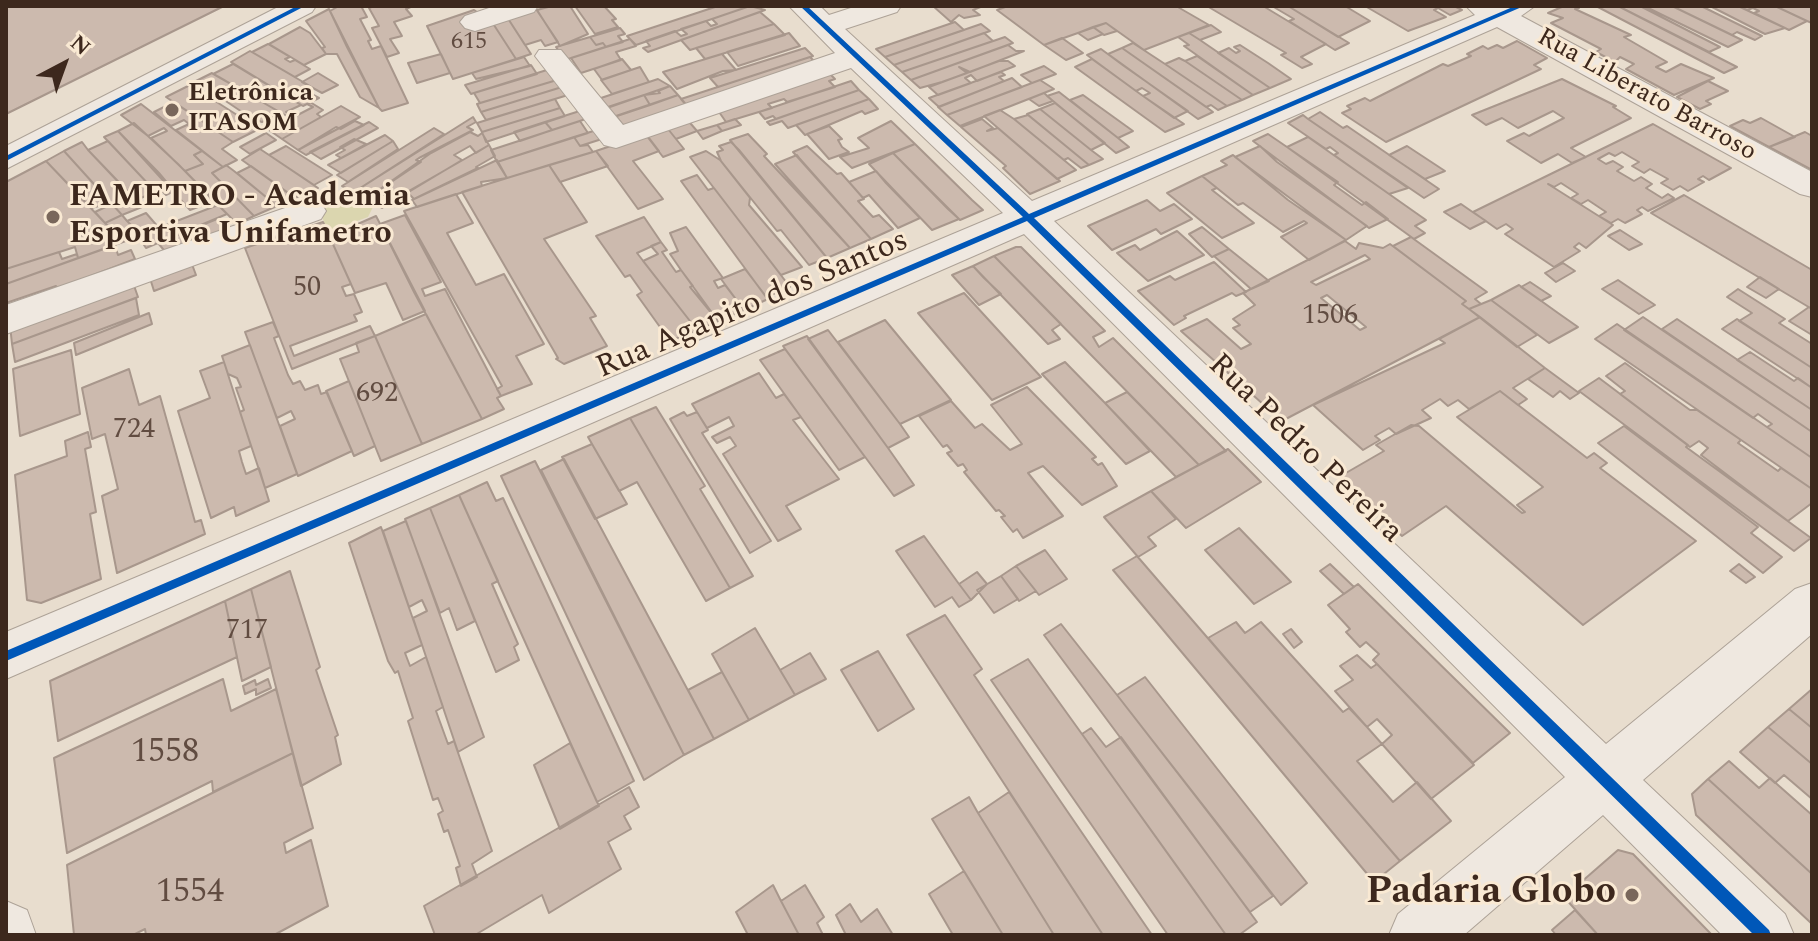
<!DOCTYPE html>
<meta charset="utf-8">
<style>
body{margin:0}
#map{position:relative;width:1818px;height:941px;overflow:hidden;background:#e8ddce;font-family:Spectral,serif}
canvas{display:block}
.frame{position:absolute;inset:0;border:8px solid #3d281d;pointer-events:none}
.north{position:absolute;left:24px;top:24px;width:80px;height:80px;-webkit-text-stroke:6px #f9e9d3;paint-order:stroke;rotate:41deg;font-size:22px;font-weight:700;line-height:32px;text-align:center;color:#3d281d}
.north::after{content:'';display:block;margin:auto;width:28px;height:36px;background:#3d281d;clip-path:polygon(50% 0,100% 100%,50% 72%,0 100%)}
</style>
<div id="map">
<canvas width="1818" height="941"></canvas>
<div class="frame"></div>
<div class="north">N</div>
</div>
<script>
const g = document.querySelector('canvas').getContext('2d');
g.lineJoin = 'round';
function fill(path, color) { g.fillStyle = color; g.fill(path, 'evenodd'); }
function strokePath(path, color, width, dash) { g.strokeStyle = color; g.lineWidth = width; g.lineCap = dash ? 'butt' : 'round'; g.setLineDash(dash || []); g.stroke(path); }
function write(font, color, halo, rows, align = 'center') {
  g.font = font + ' Spectral,serif'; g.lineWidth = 6; g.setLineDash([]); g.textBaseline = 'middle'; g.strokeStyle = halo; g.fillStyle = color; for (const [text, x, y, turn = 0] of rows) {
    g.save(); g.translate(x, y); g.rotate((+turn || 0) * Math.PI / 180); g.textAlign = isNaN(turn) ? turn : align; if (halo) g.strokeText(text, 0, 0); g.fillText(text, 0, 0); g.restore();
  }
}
const green = new Path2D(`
 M341,192l32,15 -5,10 -41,15 -9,-29z`);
const building = new Path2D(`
 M6,6h218l-218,108z
 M339,6h22l6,11 -7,2 11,21 -3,1 4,8 9,-3 27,57 -26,8 -3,-3 -49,-97z
 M374,6h39l-7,3 6,7 -18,6 8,14 -12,3 9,14 -12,4 -15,-29 7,-2 -10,-18z
 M552,6h18l18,28 -28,12 -23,-36z
 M575,6h29l12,13 -4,1 6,7 -23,7z
 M718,6h32l-114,39 -9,-9z
 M750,6l15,4 -117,42 -5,-4 7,-2 -4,-5 29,-10 6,5 6,-2 -6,-5 25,-8 5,5 6,-2 -5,-5z
 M933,6h50l-10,4 7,5 -16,3 -5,-3 -8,7z
 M1008,6h168l33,19 -65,25 -38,-27 -62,22 -47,-35z
 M1207,6h56l63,38 -25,13 11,7 -10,4 -21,-13 5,-2z
 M1272,6h16l61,37 -14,7 -46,-29 5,-2z
 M1288,6h57l25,15 -32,16z
 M1365,6h89l8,4 -12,5 -12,-7 -4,2 12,7 -38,14z
 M1564,6h12l3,2 -4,1 56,26 -7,2 43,25 -11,5 10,5 15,-8 33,14 -40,17 -48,-26 8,-5 -14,-7 -5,5 -19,-10 5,-3 -50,-26 12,-5 -15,-5z
 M1596,6h22l119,61 -13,6z
 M1618,6h22l80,41 -11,5z
 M1644,6h28l70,34 -14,7z
 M1672,6h29l61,30 -7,4 -18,-8 -5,3z
 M1710,6h28l47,22 -20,6z
 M1738,6h37l32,15 -18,9 -35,-17 5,-2 -6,-3 -6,2z
 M1775,6h36l1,17 -5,-2z
 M329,9l18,38 32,61 -19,-11 -23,-43h-11l-4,-6 3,-1 -19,-26z
 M536,9l22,33 -13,4 -4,-6 -16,5 -18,-28z
 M474,10l18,12 24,37 -63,20 -26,-53z
 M760,12l14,12 -84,26 -9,-10z
 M507,17l24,37 -15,5 -24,-37z
 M955,22l9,8 -79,27 -9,-8z
 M1106,23l11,8 -13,4 -11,-8z
 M774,24l11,11 -80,24 -9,-11z
 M981,24l9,7 -96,34 -9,-8z
 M1211,25l10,7 -21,8 -11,-7z
 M300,27l10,6 16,21 -22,11 -35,-21z
 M1093,27l10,7 -15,6 -10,-7z
 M620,28l5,6 -7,2 5,6 -17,5 -3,-4 -7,2 -6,-8z
 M789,33l11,13 -62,20 -11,-14z
 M984,33l9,8 -91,31 -8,-7z
 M1189,33l11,7 70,48 -17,7 -69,-49 5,-1 -11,-8z
 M590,37l6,8 7,-2 3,4 -41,13 -9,-13z
 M1005,37l8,6 -102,37 -9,-8z
 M1062,38l21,15 -17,7 -22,-15z
 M630,39l6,7 -20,6 5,8 -40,13 -10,-15z
 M1517,41l30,17 -13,7 7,4 -155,73 -44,-29 9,-4 -4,-3 18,-8 5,3 73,-37 5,2 23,-10 -4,-2 16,-8 5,3 9,-4 6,3z
 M1133,43l32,21 62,42 -9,4 -7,-5 -5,2 -84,-59z
 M268,44l22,13 -5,2 5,3 5,-2 15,9 -15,8 -43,-25z
 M1008,45l8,6h8l-54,21 -11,-5 8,6 -25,9 -22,6 -9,-8z
 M1240,45l28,18 23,16 -21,9 -52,-35 11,-5 7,5 4,-2 -6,-4z
 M805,48l8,8 -95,31 -8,-9z
 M1122,48l83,58 8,6 -15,7 -90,-65z
 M1101,49l23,17 64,45 -14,7 -31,-22 7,-3 -8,-5 -6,3 -49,-36z
 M250,51l60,35 -6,4 15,8 -16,8 -72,-44z
 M441,54l9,19 -33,10 -9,-20z
 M722,54l14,16 -13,1 -46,18 -14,-17z
 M1197,56l56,39 -11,5 -57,-39z
 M524,57l6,9 -54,13 -4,-6z
 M810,57l9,9 -127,46 -11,-13z
 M1179,58l6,3 57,39 -15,6 -62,-42z
 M622,59l9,11 -29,10 -8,-11z
 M1092,59l51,37 41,28 -19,8 -90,-65z
 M999,61h9l7,5 -38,15 -6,-6 -6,3 6,5 -33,12 -9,-8z
 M233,64l68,41 -15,7 9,5 -3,2 -79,-45z
 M531,65l6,9 -63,19 -3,1 -6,-9z
 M1044,66l12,8 -24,9 -11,-8z
 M640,67l9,15 -37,12 -11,-14z
 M550,69l7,11 -77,23 -6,-10z
 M827,71l8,8 -6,2 6,6 -48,15 -3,-3 -16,5 4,4 -46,14 -9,-13z
 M1001,72l4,3 -6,2 5,4 -65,26 -10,-9z
 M212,73l9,5 60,35 -19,9 -11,-4 -55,-37z
 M318,73l20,12 -16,8 -20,-11z
 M1012,78l10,9 -75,28 -9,-8z
 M658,79l12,7 -63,22 -6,-10z
 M1562,79l54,27 -3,1 18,11 -60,30 15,9 -14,6 -14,-9 -17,9 -34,-22 17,-8 5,3 35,-18 -11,-7 -35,17 -16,-10 -16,7 -14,-10z
 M557,80l5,7 -81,25 -4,-8z
 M1040,80l14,9 -94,37 -13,-11z
 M851,81l8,9 -83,29 -3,-3 -8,3 -6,-7z
 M1708,81l20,10 -22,10 5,3 -11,5 -23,-12z
 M190,85l69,44 -26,13 -67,-45z
 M670,86l8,9 -28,10 -6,-10 16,-2 -2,-2z
 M562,87l6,8 -82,25 -5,-8z
 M859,90l10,9 -81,29 -6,-7 -12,4 -3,-3z
 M1059,92l59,46 11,9 -13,6 -69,-57z
 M1044,93l9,8 -14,5 -10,-7z
 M644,95l6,10 -42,14 -6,-10z
 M678,95l11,13 -64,20 -9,-12z
 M1083,95l50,36 -15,7 -48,-38z
 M555,99l5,9 -78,24 -5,-9z
 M869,99l9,10 -13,5 -3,-3 -57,24 -9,-10z
 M174,102l59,40 -11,7 15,11 -14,7 -47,-37 13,-6 -5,-4 -13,6 -17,-14z
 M310,102l13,8 -6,4 4,3 -39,22 -13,-9 44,-23 -6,-3z
 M1055,103l50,40 -14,7 -51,-41z
 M141,104l61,47 -8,4 9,9 -18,7 -34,-33 16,-7 -3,-3 -16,8 -27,-21z
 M341,106l19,11 -62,33 -16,-11z
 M560,108l5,8 -79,26 -4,-10z
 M586,109l6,8 -40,13 -7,-8z
 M1040,109l51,41 12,9 -14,6 -62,-51z
 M1000,110l14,9 62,51 -19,9 -73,-63z
 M1320,112l23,16 4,-2 92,63 -15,9 -116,-79z
 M1028,115l61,50 -8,3 -13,-10 -4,2 -50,-41z
 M1303,115l5,4 100,69 -19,6 -55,-39 4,-2 -8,-6 -4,2 -38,-26z
 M473,117l3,5 -9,5 6,3 -54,28 -3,2 5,2 -55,37 -12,-7z
 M685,117l12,14 -21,8 -12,-15z
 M1761,118l34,19 -26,10 -39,-21 13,-6 7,3z
 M735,119l6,6 -19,6 -5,-6z
 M982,119l11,9 -6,3 11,-3 62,53 -30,13 -27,-26 3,-2 -45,-39z
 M355,121l9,4 -58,30 -8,-5 38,-23 5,2z
 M580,121l8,12 -91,29 -6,-12z
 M891,121l24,23 -63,24 -12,-11 29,-9 -11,-10z
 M369,122l9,6 -57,31 -11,-7z
 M545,122l7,8 -32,11 -6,-9z
 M134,123l44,41 36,37 -24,9 -72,-79z
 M664,124l20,25 -21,8 -20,-26z
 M1653,124l78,44 -22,12 -6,-4 -5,3 6,3 -16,9 -8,-5 -7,4 -12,-7 7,-4 -18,-10 -6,4 -12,-7 7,-4 -7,-4 -10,-6 -7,4 -6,-3 -11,6 8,5 7,-3 10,6 -6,4 17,10 7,-4 11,7 -6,4 16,10 6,-4 6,4 -26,13 -6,-4 -5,3 5,4 -17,9 -7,-4 -7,4 -12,-7 7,-4 -18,-12 -7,4 -10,-6 7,-4 -17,-11 -7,4 -6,-3 65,41 -27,23 -7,-5 -5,4 6,4 -26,16 -49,-33 8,-5 -7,-5 -9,5 -24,-17z
 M717,125l5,6 -19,8 -6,-8z
 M829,126l13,13 -4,1 4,7 7,5 -20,7 -22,-25z
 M434,128l10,6 -90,58 -12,-6z
 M600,129l5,9 -25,8 -6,-9z
 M118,131l41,42 15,18 -8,4 -9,-9 -5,2 -48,-51z
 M470,132l8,4 4,-3 7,12 -13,8 -6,-7 -16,9 8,5 -80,48 -16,-9 65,-46z
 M1805,132l7,4v34l-43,-23z
 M266,133l10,7 -26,14 -10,-7z
 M646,134l13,17 -26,10 30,38 -25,10 -42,-58z
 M748,134l19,20 -3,2 86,92 -23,10 -97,-118z
 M1268,134l70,48 -4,3 28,20 4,-3 22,17 -19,9 -116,-87z
 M385,135l8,6 -52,32 -13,-8z
 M574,137l6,9 8,-1 5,7 -86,26 -10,-16z
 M1308,137l118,83 -11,6 10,7 -11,6 -127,-92z
 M354,139l12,5 -25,14 -5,-3 9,-5 -5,-3z
 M108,141l44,47 -7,4 3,3 -12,5 -48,-50z
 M393,141l5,8 -50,33 -11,-7z
 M82,142l6,8 54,57 -20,8 -58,-64z
 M731,142l8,8 88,108 -18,7 -28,-35 -4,1 -56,-70 -4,-9 6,-2 -4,-4z
 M915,144l57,56 11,10 -23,10 -67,-67z
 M489,145l6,11 -19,11 2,1 -64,31 -7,-7z
 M286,146l46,29 -18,10 -45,-30z
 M807,146l30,28 4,-1 23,26 -6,2 15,16 6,-2 14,14 -22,10 -78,-87z
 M1260,146l17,16 90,64 -21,14 -111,-83z
 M1407,146l38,25 -20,8 -36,-24z
 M260,149l9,6 49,33 -23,10 -53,-38z
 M64,151l47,52 -20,5 -45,-47z
 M202,151l21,16 -11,6 42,43 -17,8 -52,-53 18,-7 -9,-9z
 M596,151l12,15 -48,16 -11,-17z
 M706,151l14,9 30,38 -1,7 53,62 -21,8 -91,-118z
 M893,153l55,56 11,10 -27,11 -63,-66z
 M797,155l3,4 71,80 -21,9 -75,-84z
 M1233,155l55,45 58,40 -37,20 -28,-23 26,-14 -3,-2 -21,11 -40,-29 -5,2 -36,-29 25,-11 -6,-4z
 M497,160l10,18 -26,4 1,4 -65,21 -5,-7z
 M46,161l77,81 -45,16 -3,-11 -69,22v-87z
 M226,165l8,6 43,35 -23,10 -42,-43z
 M549,165l38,57 -43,17 52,77 -6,2 17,28 -43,18 -8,-5 2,-1 -96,-166z
 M251,166l43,31 -17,9 -40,-33z
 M876,171l10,12 34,35 -22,10 -29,-33 -6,3 -14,-16z
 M697,175l11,15 6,-2 76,99 -24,10 -85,-116z
 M1202,176l15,12 -5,2 42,33 -32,15 -55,-45z
 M456,194l17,29 -26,10 29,52 28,-11 40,70 -28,12 16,28 -31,12 -4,-7 5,-3 -98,-175z
 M1684,195l128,75v39l-161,-96z
 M1147,200l13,11 14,-7 18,15 -31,15 -5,-5 -44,21 -24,-24z
 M112,204l10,11 -17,8 -10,-11z
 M1461,204l13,9 12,8 -16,8 -26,-17z
 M218,205l9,9 -81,34 -8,-12z
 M146,213l13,15 -18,7 -14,-14z
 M122,215l5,6 14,14 -18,7 -18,-19z
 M405,215l36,67 -19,7 3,7 20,-7 56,107 -4,2 7,11 -22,10 -68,-127 -34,-68z
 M376,216l49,95 -22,9 -17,-37 -31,10 -23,-51 5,-2 -2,-6z
 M644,217l17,25 -24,11 60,77 -27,11 -33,-46 5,-3 -12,-17 -5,2 -29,-41z
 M217,219l11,7 -5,2 3,3 -58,24 -10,-12z
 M323,222l28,62 -9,3 4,9 8,-2 8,18 -8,3 3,6 -67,25 4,10 76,-30 5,10 -83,33 -47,-121z
 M686,227l37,51 -9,3 4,7 7,-3 19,25 -26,11 -37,-51 -11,-16 8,-3 -8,-18z
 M1202,227l27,22 -17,8 -23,-23z
 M1620,230l22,14 -13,6 -21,-14z
 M1177,231l27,24 -56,26 -31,-28 18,-8 5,5z
 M1411,237l76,55 -12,7 6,5 -12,5 -7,-5 4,-3 -73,-55z
 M1345,241l11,8 3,-6 24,5 7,-4 76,57 -4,3 18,13 -198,104 -101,-90 26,-12 34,30 10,-5 -18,-16 7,-3 -7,-6 22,-14 -12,-12zM1365,255l5,4 -54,26 -5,-3zM1327,295l39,32 -6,3 -39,-32z
 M661,242l6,8 -5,2 14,20 5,-2 12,16 -3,1 28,34 -21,9 -54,-69 15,-7 -7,-8z
 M115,245l3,10 13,-5 4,9 -78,30 -1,-3 -50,17v-19z
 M1016,247h5l84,84 -12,6 6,10 14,-9 113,113 -27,14 -205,-209z
 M1229,249l40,32 -18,8 -37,-33z
 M59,252l3,7 15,-5 1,4 -72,26v-15z
 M994,256l67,68 -9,6 8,9 -12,5 -75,-78z
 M190,259l6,16 -42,16 -5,-16z
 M1214,262l32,30 -10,4 -4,-3 -48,23 2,2 -12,7 -36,-34 32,-15 5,4z
 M1563,263l12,8 -19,11 -11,-9z
 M973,266l11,12 17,16 -22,11 -27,-30z
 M745,269l23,30 -24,11 -23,-31z
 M1760,277l19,12 -13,9 -19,-11z
 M132,280l6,17 -126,47 -2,-19z
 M1618,280l37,25 -16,9 -37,-25z
 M1530,282l21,14 -10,5 -20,-14z
 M1519,285l39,28 20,14 -29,16 -58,-43z
 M1738,289l47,30 -6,4 33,21v24l-73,-47 13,-8 -25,-16z
 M964,293l77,84 -49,23 -74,-87z
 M136,298l3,17 -124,47 -3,-18z
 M1491,300l40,30 6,5 -20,12 -48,-38z
 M1809,307l3,2v26l-23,-14z
 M149,313l3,11 -76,31 -2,-12z
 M426,314l56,105 -60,25 -47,-108z
 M1480,317l65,51 -32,20 14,11 -9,6 -18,-14 -31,18 -11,-9 -10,6 -8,-7 -18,11 9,8 -35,16 -7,-6 -14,8 5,4 -17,10 -50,-45 132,-62 -6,-4z
 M1643,317l169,115v26l-45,-31 5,-3 -14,-10 -5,4 -129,-88z
 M1677,319l135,91v22l-150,-103z
 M1737,319l75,49v20l-90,-59z
 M885,320l66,80 -51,24 -62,-82z
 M273,322l6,14 -5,2 14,37 5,9 7,-3 5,9 13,-5 3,9 6,-2 25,59 -54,25 -18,-50 15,-7 -4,-8 -14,7 -32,-86z
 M1617,324l195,134v31l-217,-150z
 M828,330l72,94 9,13 -21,11 -80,-109z
 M375,336l47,108 -41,17 -41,-102 19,-7 -3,-9z
 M807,336l81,112 26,37 -20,11 -111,-150z
 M250,345l47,129 -32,14 -25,-76 4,-2 -8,-22 5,-1 -4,-9 -9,-4 -6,-18z
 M785,349l80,108 -26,13 -79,-110z
 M71,350l9,64 -60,22 -7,-67z
 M1750,352l44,29 4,-3 14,10v22l-75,-50z
 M224,362l27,84 -12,5 3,11 4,12 13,-6 10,33 -33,15 -2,-9 -23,11 -33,-107 32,-13 -10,-27z
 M1065,362l40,41 45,48 -24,13 -84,-90z
 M1625,363l65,47h7l44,30 -3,3 40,28 3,-3 31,21v14l-24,18 -87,-66 7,-7 -9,-7 -9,6 -70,-53 5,-3 -19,-15z
 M1545,368l34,25 -9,6 -10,-8 -7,6 -25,-18z
 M129,369l10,36 21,-9 35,126 6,-2 4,14 -88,39 -15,-77 16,-7 -13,-55 -13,5 -10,-51z
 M759,373l17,25 8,-4 17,23 -8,3 46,59 -53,27 15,23 -23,12 -55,-87 13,-8 -6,-9 -13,6 -5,-6 22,-11 -5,-9 -22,11 -15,-24z
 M1599,378l89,67 -2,2 125,91 -17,13 -215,-160z
 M349,381l26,65 -21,10 -28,-65z
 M1027,387l69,70 -4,2 6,6 4,-2 15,23 -35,19 -39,-39 -15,7 35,43 -40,22 -6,-9 -4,3 -12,-15 4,-1 -6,-6 -3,1 -32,-39 3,-2 -4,-6 -5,2 -11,-13 5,-2 -5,-6 -4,2 -24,-31 32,-15 24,27 7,-4 28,26 12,-6 -31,-39z
 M1500,391l87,67 7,-5 13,10 -7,5 96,73 -113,84 -137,-119 -44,30 -63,-59 45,-26 -8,-6 35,-20 8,1 103,87 3,-1 -8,-7 26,-18 -86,-70z
 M1127,392l72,73 -23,12 -71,-74z
 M656,407l49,79 -5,3 53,87 -23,12 -100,-170z
 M684,412l3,4 10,-4 11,18 -6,3 69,108 -21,12 -80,-134z
 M630,418l100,170 -24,13 -69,-119 -18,9 -31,-54z
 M1624,426l134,101 -7,6 31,24 -19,16 -165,-130z
 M88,432l3,15 -6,2 11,63 -6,2 11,65 -60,24 -14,-3 -12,-125 52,-19 -2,-15z
 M592,444l35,60 -32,15 -33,-62z
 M1228,449l33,33 -75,46 -35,-37z
 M564,459l150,280 -30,16 -143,-285z
 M535,461l149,294 -40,25 -143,-304z
 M487,482l9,19 7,-3 131,283 -37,21 -138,-307z
 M1151,491l25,28 -28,18 8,9 -18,11 -34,-40z
 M459,495l39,86 -6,3 26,60 -4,3 5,13 -23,12 -66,-164z
 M430,508l45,113 -18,9 -8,-22 -9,5 -35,-94z
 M406,521l78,216 -26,15 -45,-134 14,-7 -5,-11 -13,7 -26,-76z
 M381,527l41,118 -17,8 5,13 16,-9 17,50 -7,4 12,33 6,-3 38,110 -20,13 5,13 -16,9 -5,-18 4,-2 -12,-36 -4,2 -6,-18 5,-3 -5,-13 -5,2 -25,-79 5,-3 -15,-47 -3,2 -7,-12 -39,-118z
 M1239,528l52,54 -37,22 -49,-54z
 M924,536l35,48 12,16 -12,7 -7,-10 -17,10 -39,-56z
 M1045,550l22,29 -28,16 -23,-29z
 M1137,556l263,305 -26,21 -261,-312z
 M1330,564l24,23 -10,7 -24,-23z
 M1739,564l16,13 -9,6 -16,-12z
 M1016,566l20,25 -17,10 -18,-25z
 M290,571l30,96 -4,3 22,65 -3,2 6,27 -40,22 -50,-197z
 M977,572l10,12 -16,16 -12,-16z
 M1001,576l17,23 -24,14 -17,-23z
 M1358,584l152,149 -37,30 -100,-103 6,-6 -13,-12 -6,5 -14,-15 4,-3 -22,-24z
 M251,589l20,78 -29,14 -17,-80z
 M225,601l12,56 -179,84 -8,-60z
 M945,615l37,54 -8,6 178,260h-49l-196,-300z
 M1236,622l9,11 16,-11 82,90 6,-4 18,19 15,17 -25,17 36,41 24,-20 34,39 -51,40 -192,-223z
 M1061,624l56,71 156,201 -23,16 -206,-277z
 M755,628l40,67 -46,25 -37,-66z
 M1291,629l11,13 -8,6 -11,-14z
 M878,651l36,58 -36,22 -37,-61z
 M810,653l16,26 -31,16 -15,-25z
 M1357,655l14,13 6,-4 97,101 -43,34 -49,-55 10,-9 -15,-16 -10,8 -32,-36 18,-11 -13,-14z
 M1028,659l156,217 42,59h-58l-177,-255z
 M722,672l27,48 -35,19 -26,-49z
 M1145,677l162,206 -26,22 -164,-210z
 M223,679l8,32 45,-22 17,64 -80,39 -1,-11 -145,72 -13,-95z
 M268,679l3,9 -15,7v-6l-11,5 -2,-8 12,-6 1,5z
 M1812,689v39l-23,-19z
 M1789,709l23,19v36l-44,-37z
 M1768,727l44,37v35l-28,-24 -9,8 -35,-31z
 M1091,728l15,19 15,-10 136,185 -18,13h-13l-144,-201z
 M570,743l29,63 -39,23 -26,-64z
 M293,753l20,75 -29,15 2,10 25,-13 17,66 -54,29h-128l-1,-6 -12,6h-59l-7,-70z
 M1729,761l30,27 11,-10 42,37v59l-104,-95z
 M1708,779l104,95v50l-116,-109 -4,-21z
 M629,787l10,20 -15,9 7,13 -23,13 13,27 -72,44 -7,-18 -67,40h-40l-11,-29z
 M1009,792l35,53 59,90h-49l-76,-122z
 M969,797l9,16 76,122h-51l-71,-116z
 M1618,850l15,4 79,81h-114l-34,-38z
 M964,871l39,64h-50l-24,-41z
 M773,885l8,16 18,34h-51l-12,-23z
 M805,885l19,32 -7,6 6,12h-24l-18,-34z
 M850,904l11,18 16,-13 16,26h-47l-10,-20z
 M1575,910l23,25h-42l-4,-5z`);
const minor = new Path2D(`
 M280,6h36l-4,6 -306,157v-23z
 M495,6h43l-4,6 -59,19 -10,-3 -5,-6 5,-6z
 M789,6h31l9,9 28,-9h44l-4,6 -52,17 187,172 443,-186 -9,-9h69l-14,10 291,156v25l-12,-3 -303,-167 -443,194 552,523 189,-155 17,-6v51l-169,146 142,134 9,21h-72l-119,-120 -139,120h-75l9,-21 167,-137 -541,-543 -1018,445v-47l997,-419 -152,-145 -235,80 -12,-3 -69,-89 4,-6h22l62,75 212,-72z
 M308,200l13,3 5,8 -5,8 -315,115v-29z
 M6,901l21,9 9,25h-30z`);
const cycleway = new Path2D(`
 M297,6h8l-299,155v-5z
 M800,6h7l222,208 486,-208h9l-490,212 735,712 2,5h-17l-727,-714 -1021,440v-10l1017,-434z`);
const markers = [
 [172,110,8,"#79675b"],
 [53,217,8,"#79675b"],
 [1632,895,8,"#79675b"]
];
const farNumbernames = [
 ["615",469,43]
];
const farPoinames = [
 ["Eletrônica",188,95],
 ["ITASOM",188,125]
];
const farStreetnames = [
 ["Rua Liberato Barroso",1646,96,29]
];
const numberNames = [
 ["50",307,290],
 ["1506",1330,318],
 ["692",377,396],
 ["724",134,432],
 ["717",247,633]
];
const poiNames = [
 ["FAMETRO - Academia",69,199],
 ["Esportiva Unifametro",69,236]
];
const streetNames = [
 ["Rua Agapito dos Santos",753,306,-23],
 ["Rua Pedro Pereira",1304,450,44]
];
const nearNumbernames = [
 ["1558",165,754],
 ["1554",190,894]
];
const nearPoinames = [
 ["Padaria Globo",1616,895]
];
fill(green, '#dbd6af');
fill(building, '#ccbaae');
strokePath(building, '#a8978c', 2);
strokePath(minor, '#ada297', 2);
fill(minor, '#efe8e0');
fill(cycleway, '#0057b8');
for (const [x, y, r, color] of markers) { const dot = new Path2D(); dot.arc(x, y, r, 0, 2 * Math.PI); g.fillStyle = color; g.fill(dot); strokePath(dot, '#f9e9d3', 3); }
write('24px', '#614c41', null, farNumbernames);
write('bold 26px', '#3d281d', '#f9e9d3', farPoinames, 'left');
write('26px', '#3d281d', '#f9e9d3', farStreetnames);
write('28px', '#614c41', null, numberNames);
write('bold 32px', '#3d281d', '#f9e9d3', poiNames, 'left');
write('32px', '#3d281d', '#f9e9d3', streetNames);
write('34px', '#614c41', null, nearNumbernames);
write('bold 38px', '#3d281d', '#f9e9d3', nearPoinames, 'right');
</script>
